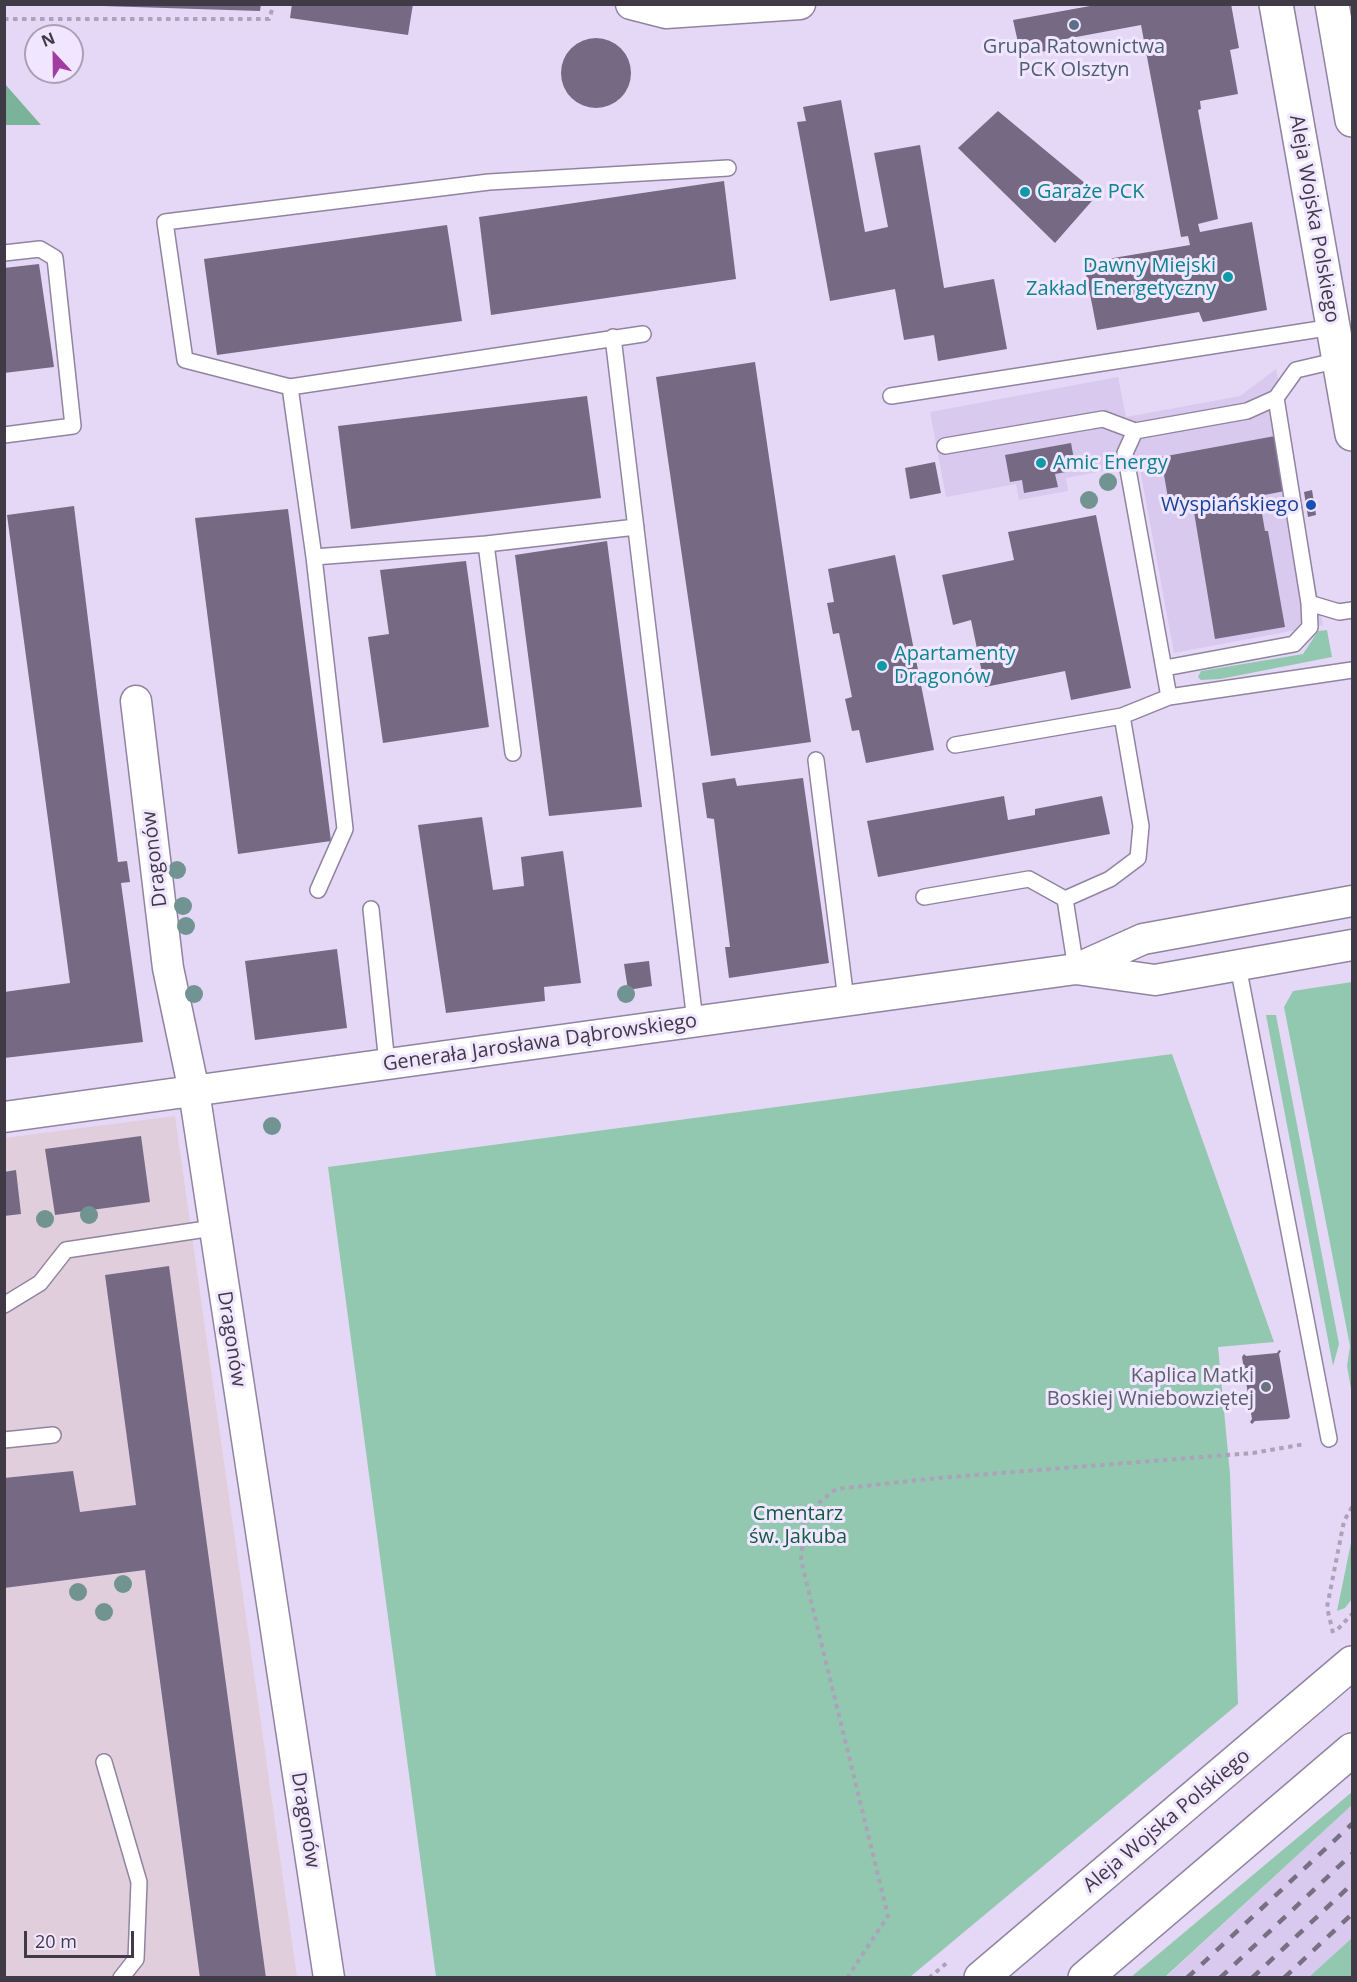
<!DOCTYPE html>
<meta charset="utf-8">
<style>
body{margin:0}
#map{position:relative;width:1357px;height:1982px;overflow:hidden;background:#e5d8f6;font-family:"Open Sans",sans-serif}
canvas{display:block}
.frame{position:absolute;inset:0;border:6px solid #3f3a46;pointer-events:none}
.north{position:absolute;left:24px;top:24px;width:60px;height:60px;box-sizing:border-box;background:#f1e6ff;border:2px solid #aaa1b5;border-radius:50%;rotate:338deg;font-size:16px;font-weight:700;line-height:24px;text-align:center;color:#3f3a46}
.north::after{content:'';display:block;margin:auto;width:21px;height:27px;background:#a23ca1;clip-path:polygon(50% 0,100% 100%,50% 72%,0 100%)}
.scale{position:absolute;left:24px;top:1931px;width:110px;height:27px;box-sizing:border-box;border:3px solid #3f3a46;border-top:0;padding-left:8px;font-size:18px;line-height:21px;white-space:nowrap;color:#3f3a46;-webkit-text-stroke:4px #f1e6ff;paint-order:stroke}
</style>
<div id="map">
<canvas width="1357" height="1982"></canvas>
<div class="frame"></div>
<div class="north">N</div>
<div class="scale">20 m</div>
</div>
<script>
const g = document.querySelector('canvas').getContext('2d');
g.lineJoin = 'round';
function fill(path, color) { g.fillStyle = color; g.fill(path, 'evenodd'); }
function strokePath(path, color, width, dash) { g.strokeStyle = color; g.lineWidth = width; g.lineCap = dash ? 'butt' : 'round'; g.setLineDash(dash || []); g.stroke(path); }
function write(font, color, halo, rows, align = 'center') {
  g.font = font + ' "Open Sans",sans-serif'; g.lineWidth = 6; g.setLineDash([]); g.textBaseline = 'middle'; g.strokeStyle = halo; g.fillStyle = color; for (const [text, x, y, turn = 0] of rows) {
    g.save(); g.translate(x, y); g.rotate((+turn || 0) * Math.PI / 180); g.textAlign = isNaN(turn) ? turn : align; if (halo) g.strokeText(text, 0, 0); g.fillText(text, 0, 0); g.restore();
  }
}
const built = new Path2D(`
 M1276,369l47,256 -149,28 -35,-189 -73,14 2,13 -49,9 -3,-16 -70,13 -16,-85 188,-35 8,40 114,-21z
 M1352,1805v133l-43,39 -144,1z`);
const industrial = new Path2D(`
 M175,1116l122,861h-292l-1,-839z`);
const green = new Path2D(`
 M1327,630l5,27 -112,22 -19,1 -3,-3 3,-6 102,-17 15,-23z
 M1352,982v413l-5,-29 3,-20 -66,-339 9,-16z
 M1266,1015h10l63,329 -6,22z
 M1172,1054l102,288 -56,5 12,127 8,230 -328,273h-474l-108,-810z
 M1352,1538v61l-7,9 -8,3z
 M1352,1792v13l-187,172h-34z
 M1352,1938v39h-43z`);
const forest = new Path2D(`
 M4,84h1l36,41h-36z`);
const building = new Path2D(`
 M40,4h221l-1,7z
 M292,4h121l-5,31 -118,-17z
 M1101,4h130l8,44 -9,2 8,44 -38,7 1,8 -3,1 20,109 -20,5 2,8 52,-10 15,88 -64,12 -4,-10 -102,18 -13,-67 106,-18 -2,-9 -7,1 -40,-212 -81,15 1,8 -40,8 -8,-36z
 M561 73a35 35 0 1 1 70 0a35 35 0 1 1-70 0Z
 M841,100l24,132 23,-5 -14,-74 46,-8 24,143 50,-9 13,70 -69,12 -4,-26 -30,5 -9,-51 -65,12 -33,-179 9,-1 -3,-14z
 M998,111l100,83 -43,49 -97,-95z
 M724,181l12,98 -245,36 -12,-98z
 M447,225l15,96 -245,34 -13,-96z
 M39,264l15,103 -50,6v-105z
 M755,362l56,380 -100,14 -55,-379z
 M587,396l14,102 -250,31 -13,-103z
 M1275,436l10,55 -26,5 6,35h3l17,96 -70,12 -22,-133 -23,4 -9,-53z
 M1071,443l5,27 -21,4 3,13 -34,6 -2,-13 -12,2 -5,-27z
 M935,462l6,31 -31,6 -5,-31z
 M1312,490l4,25 -8,2 -4,-25z
 M74,506l44,356 9,-1 3,21 -9,1 22,159 -139,16v-66l66,-9 -63,-468z
 M288,509l43,332 -93,13 -43,-336z
 M1096,515l35,173 -60,12 -6,-29 -80,16 -14,-67 -18,5 -11,-50 72,-15 -6,-28z
 M607,541l35,266 -93,9 -34,-261z
 M895,555l39,195 -68,13 -7,-33 -7,1 -7,-32 7,-2 -13,-64 -6,1 -6,-31 7,-1 -6,-33z
 M466,561l23,166 -106,16 -15,-106 21,-3 -9,-64z
 M735,778l2,8 66,-8 26,185 -100,15 -4,-31h5l-16,-128 -7,-1 -5,-35z
 M1004,796l4,24 27,-5v-6l67,-13 8,38 -232,43 -11,-56z
 M482,817l11,73 31,-4 -3,-29 42,-6 18,132 -37,4 1,14 -99,12 -28,-188z
 M337,949l10,79 -92,12 -10,-79z
 M649,961l3,25 -24,4 -4,-26z
 M141,1136l9,66 -95,13 -10,-66z
 M16,1170l5,44 -17,2v-44z
 M169,1266l97,712h-66l-55,-408 -141,18v-110l69,-7 7,41 56,-7 -31,-230z
 M1279,1350l2,1 -2,3 11,63 -2,2 -33,2 -3,3 -2,-2 2,-3 -10,-62 2,-3 2,2 31,-3z`);
const path = new Path2D(`
 M4,19h265l5,-15
 M1338,1629l14,-15
 M1333,1633l-6,-26 17,-86 8,-14
 M847,1978l41,-62 -87,-356 4,-46 31,-25 102,-11 315,-25 52,-9
 M929,1978l20,-17`);
const lane = new Path2D(`
 M4,253l36,-4 15,9 18,168 -69,9
 M643,334l-353,53 -105,-27 -20,-138 324,-40 239,-14
 M613,337l82,684
 M290,387l24,170 31,272 -27,61
 M891,396l442,-69
 M1276,398l33,205 30,9 13,-2
 M945,446l158,-27 32,12
 M486,544l27,209
 M314,557l172,-13 150,-17
 M1165,668l129,-24 16,-17 -1,-24
 M1169,697l183,-27
 M1122,716l47,-19 -44,-244 10,-22 112,-20 29,-13 20,-28 43,-10
 M955,745l167,-29 19,110 -3,32 -28,21 -45,20 11,70
 M816,760l30,240
 M924,897l105,-18 36,20
 M371,909l16,155
 M1238,966l91,473
 M4,1305l36,-22 26,-33 147,-22
 M4,1440l49,-5
 M104,1762l35,120 -3,77 -15,19`);
const street = new Path2D(`
 M631,4l35,9 134,-9
 M136,701l32,267 26,123 135,887
 M1076,969l79,11 197,-35
 M4,1117l1072,-148 67,-30 209,-38`);
const secondary = new Path2D(`
 M1276,4l76,430
 M1332,4l20,116
 M981,1978l371,-315
 M1085,1978l267,-228`);
const rail = new Path2D(`
 M1187,1978l165,-154
 M1220,1978l132,-124
 M1252,1978l100,-94
 M1284,1978l68,-64`);
const trees = [
 [1108,482],
 [1089,500],
 [177,870],
 [183,906],
 [186,926],
 [194,994],
 [626,994],
 [272,1126],
 [89,1215],
 [45,1219],
 [123,1584],
 [78,1592],
 [104,1612]
];
const markers = [
 [1074,25,6,"#5c6f8a"],
 [1025,192,6,"#0f9aa8"],
 [1228,277,6,"#0f9aa8"],
 [1041,463,6,"#0f9aa8"],
 [1311,505,6,"#1a4fb4"],
 [882,666,6,"#0f9aa8"],
 [1266,1387,6,"#6b7280"]
];
const serviceNames = [
 ["Grupa Ratownictwa",1074,47],
 ["PCK Olsztyn",1074,70]
];
const cultureNames = [
 ["Garaże PCK",1037,192],
 ["Dawny Miejski",1216,266,"right"],
 ["Zakład Energetyczny",1216,289,"right"],
 ["Amic Energy",1053,463],
 ["Apartamenty",894,654],
 ["Dragonów",894,677]
];
const streetNames = [
 ["Aleja Wojska Polskiego",1314,219,80],
 ["Dragonów",155,859,-97],
 ["Generała Jarosława Dąbrowskiego",540,1043,-8],
 ["Dragonów",231,1339,81],
 ["Dragonów",305,1820,81],
 ["Aleja Wojska Polskiego",1167,1821,-40]
];
const transitNames = [
 ["Wyspiańskiego",1299,505]
];
const worshipNames = [
 ["Kaplica Matki",1254,1376],
 ["Boskiej Wniebowziętej",1254,1399]
];
const parkNames = [
 ["Cmentarz",798,1514],
 ["św. Jakuba",798,1537]
];
fill(built, '#d9c9ee');
fill(industrial, '#e1cedd');
fill(green, '#92c8af');
fill(forest, '#7ab399');
fill(building, '#756984');
strokePath(lane, '#9084a0', 18);
strokePath(street, '#9084a0', 33);
strokePath(secondary, '#9084a0', 36);
strokePath(path, '#aca2ba', 4, [4.5, 4.5]);
strokePath(lane, '#fff', 15);
strokePath(street, '#fff', 30);
strokePath(secondary, '#fff', 33);
strokePath(rail, '#777082', 4.5, [10, 10]);
g.fillStyle = '#719392';
for (const [x, y] of trees) { g.beginPath(); g.arc(x, y, 9, 0, 2 * Math.PI); g.fill(); }
for (const [x, y, r, color] of markers) { const dot = new Path2D(); dot.arc(x, y, r, 0, 2 * Math.PI); g.fillStyle = color; g.fill(dot); strokePath(dot, '#f1e6ff', 2); }
write('20px', '#4e5e75', '#f1e6ff', serviceNames);
write('20px', '#0d838f', '#f1e6ff', cultureNames, 'left');
write('20px', '#3f3a46', '#f1e6ff', streetNames);
write('20px', '#164399', '#f1e6ff', transitNames, 'right');
write('20px', '#5b616d', '#f1e6ff', worshipNames, 'right');
write('20px', '#125a41', '#f1e6ff', parkNames);
</script>
